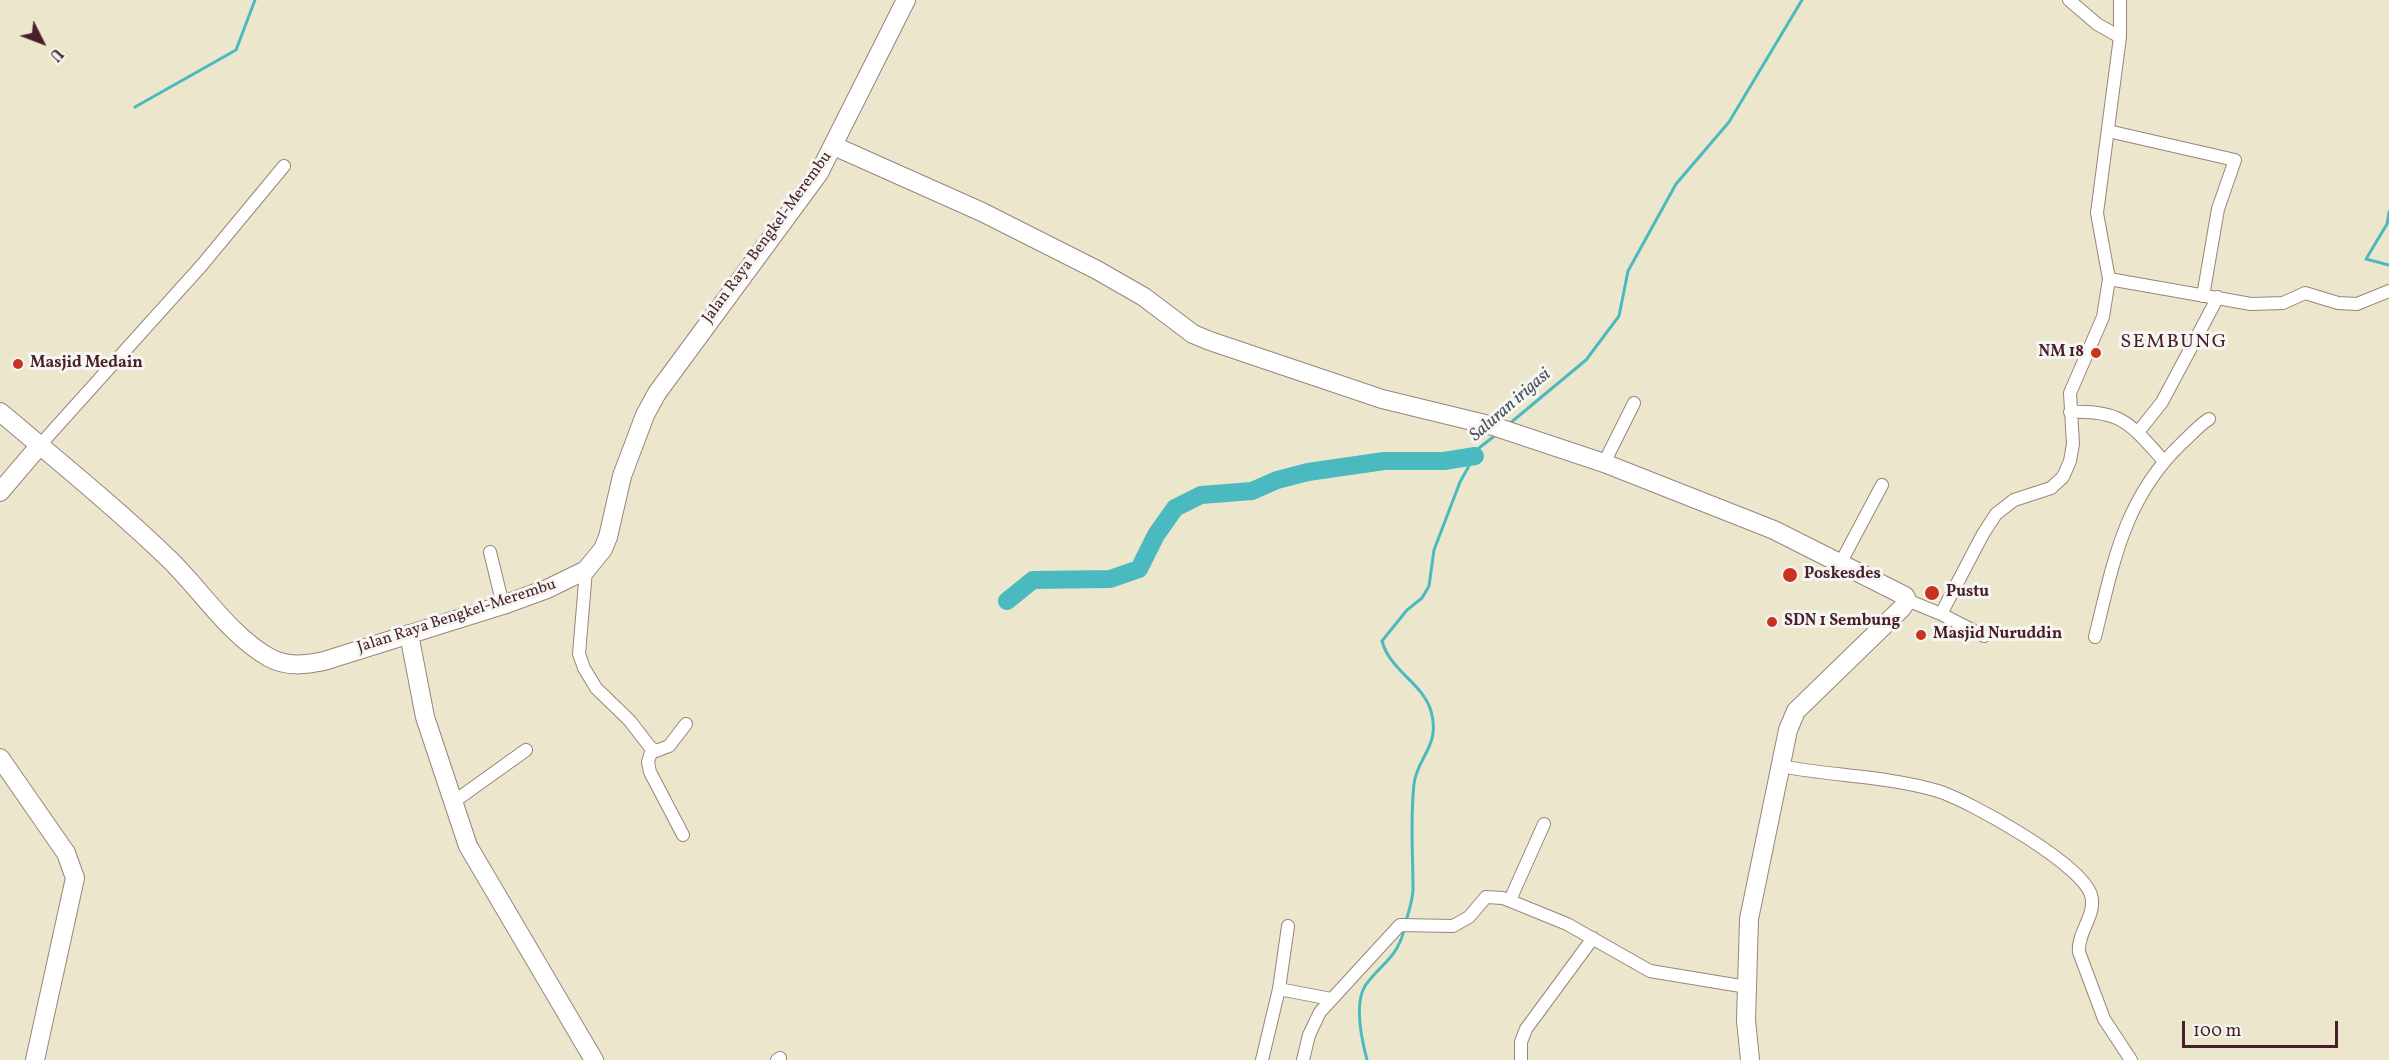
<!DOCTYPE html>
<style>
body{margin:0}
#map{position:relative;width:2389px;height:1060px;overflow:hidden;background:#ece7cc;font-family:Vollkorn,serif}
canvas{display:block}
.north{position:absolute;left:12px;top:12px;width:60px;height:60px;-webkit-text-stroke:4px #f6f6f2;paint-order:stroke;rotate:132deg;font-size:16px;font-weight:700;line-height:24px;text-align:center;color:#4a1f2b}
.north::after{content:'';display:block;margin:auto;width:21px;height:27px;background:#4a1f2b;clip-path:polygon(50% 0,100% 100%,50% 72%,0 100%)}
.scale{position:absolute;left:2182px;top:1021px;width:156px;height:27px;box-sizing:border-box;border:3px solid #4a1f2b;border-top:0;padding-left:8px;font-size:18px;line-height:21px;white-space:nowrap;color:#4a1f2b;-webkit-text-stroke:4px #f6f6f2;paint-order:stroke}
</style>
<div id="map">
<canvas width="2389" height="1060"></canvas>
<div class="north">U</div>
<div class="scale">100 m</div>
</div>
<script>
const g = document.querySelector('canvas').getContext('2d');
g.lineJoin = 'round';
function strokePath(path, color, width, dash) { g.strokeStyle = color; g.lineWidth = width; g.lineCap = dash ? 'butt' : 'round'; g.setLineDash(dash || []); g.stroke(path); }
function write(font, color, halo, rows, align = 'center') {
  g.font = font + ' Vollkorn,serif'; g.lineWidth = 6; g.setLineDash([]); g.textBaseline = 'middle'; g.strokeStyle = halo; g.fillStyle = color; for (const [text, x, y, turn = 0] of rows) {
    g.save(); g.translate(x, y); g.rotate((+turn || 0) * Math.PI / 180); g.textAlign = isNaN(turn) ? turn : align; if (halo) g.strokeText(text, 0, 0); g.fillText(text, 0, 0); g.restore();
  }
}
const stream = new Path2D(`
 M135,107l101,-57 19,-50
 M2389,212l-2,12 -21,35 23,6
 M1509,424l77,-64 33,-44 9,-45 48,-87 53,-62 73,-122
 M1406,921c3,-10 7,-22 7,-32 0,-34 -3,-70 1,-105 3,-27 27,-38 17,-73 -9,-29 -41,-40 -49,-70l25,-31 15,-12 7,-12 5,-36 26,-68 19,-34 18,-14
 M1367,1060c-5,-19 -13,-56 -2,-74 14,-21 32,-27 39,-56`);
const river = new Path2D(`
 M1007,601l26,-21 77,-1 29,-10 17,-34 19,-27 26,-13 51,-4 25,-11 31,-8 76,-11h60l31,-5`);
const street = new Path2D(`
 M2069,0l28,24 23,13
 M2108,131l127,29 -17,49 -15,87
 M2109,279l142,25 32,-1 22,-10 33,10 19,1 32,-13
 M2070,412c53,-2 61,13 94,49
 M2139,431l23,-29 56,-105
 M40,445l162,-180 82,-99
 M1604,463l30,-60
 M490,552l13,53
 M1841,562l41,-77
 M586,570l-7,84 5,14 12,20 34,33 20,26 6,4 13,-5 17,-22
 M1907,600l34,14 42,-80 13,-20 18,-14 37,-12 12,-11 7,-16 3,-17 -3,-51 33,-76 6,-38 -12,-66 23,-176v-37
 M1941,614l43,22
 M2095,637c18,-73 29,-139 87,-194 9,-8 16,-17 27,-24
 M652,749l-4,13 2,10 33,63
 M1780,766c52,10 107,10 158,25 32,10 144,73 153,104 6,20 -14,37 -12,57l25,67 27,41
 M452,803l74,-53
 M1510,900l34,-76
 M1279,989l52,10
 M777,1060l3,-2
 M1262,1060l17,-71 9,-63
 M1303,1060l6,-25 11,-23 80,-87 53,1 16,-9 17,-20 17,1 64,26 83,47 97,16
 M1521,1060v-18l5,-13 67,-91`);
const secondary = new Path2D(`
 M834,146l148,66 115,58 47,27 49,37 17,7 172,58 111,27 111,37 170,67 131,66 2,4 -5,8 -106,103 -8,19 -39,189 -3,101 4,40
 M0,412c57,48 115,95 169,147 32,31 62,78 101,99 17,9 35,7 54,3l179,-56 44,-16 39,-19 17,-21 5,-12 14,-61 23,-61 12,-22 162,-220 87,-173
 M0,492l40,-47
 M409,634l16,83 43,129 126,214
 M0,758l66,95 9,25 -40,182`);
const markers = [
 [2096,353,6,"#c8321e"],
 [18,364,6,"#c8321e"],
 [1790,575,8,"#c8321e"],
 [1932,593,8,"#c8321e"],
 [1772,622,6,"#c8321e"],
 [1921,635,6,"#c8321e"]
];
const streetNames = [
 ["Jalan Raya Bengkel-Merembu",768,238,-54],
 ["Jalan Raya Bengkel-Merembu",457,617,-18]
];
const poiNames = [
 ["NM 18",2084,353,"right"],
 ["Masjid Medain",30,364],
 ["Poskesdes",1804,575],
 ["Pustu",1946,593],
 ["SDN 1 Sembung",1784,622],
 ["Masjid Nuruddin",1933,635]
];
const waterNames = [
 ["Saluran irigasi",1511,406,-41]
];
const quarterNames = [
 ["SEMBUNG",2174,343]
];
strokePath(stream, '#4bbac0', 3);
strokePath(river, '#4bbac0', 18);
strokePath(street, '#9b837c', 14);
strokePath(secondary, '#9b837c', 20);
strokePath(street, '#fff', 12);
strokePath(secondary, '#fff', 18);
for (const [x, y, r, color] of markers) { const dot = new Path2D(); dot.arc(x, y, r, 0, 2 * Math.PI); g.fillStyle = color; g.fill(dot); strokePath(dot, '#f6f6f2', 2); }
write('16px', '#4a1f2b', '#f6f6f2', streetNames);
write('bold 16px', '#4a1f2b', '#f6f6f2', poiNames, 'left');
write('italic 18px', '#4a555f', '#f6f6f2', waterNames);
g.letterSpacing = '1.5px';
write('20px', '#4a1f2b', '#f6f6f2', quarterNames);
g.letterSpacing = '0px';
</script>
